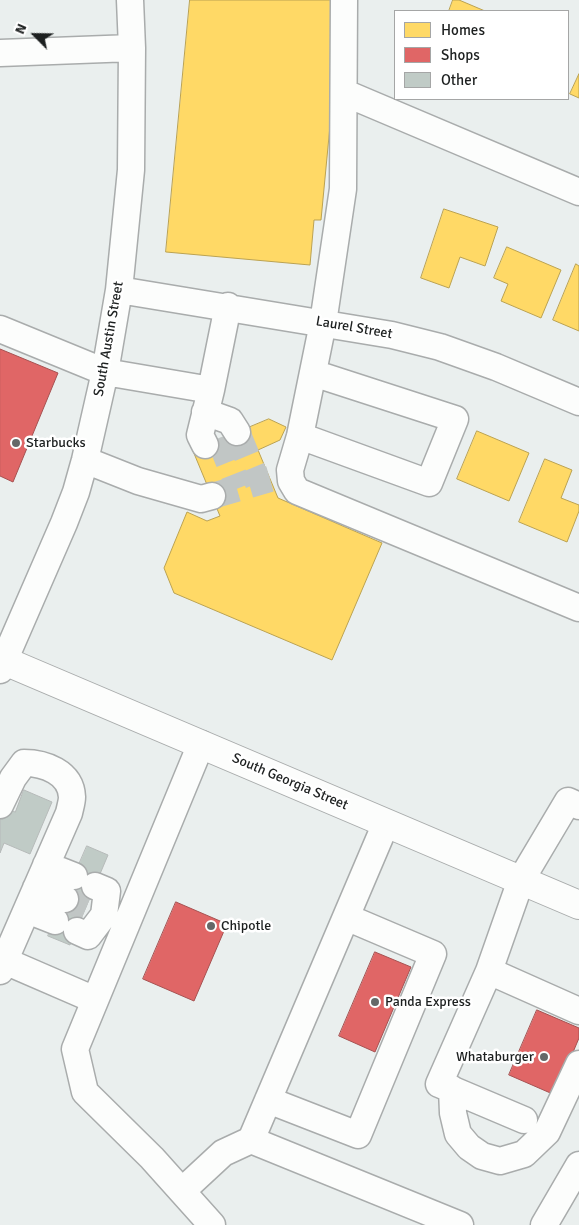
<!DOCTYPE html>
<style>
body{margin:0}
#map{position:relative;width:579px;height:1225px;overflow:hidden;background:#eaefee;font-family:Signika,sans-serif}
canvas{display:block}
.legend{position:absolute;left:394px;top:10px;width:175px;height:90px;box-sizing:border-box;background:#fff;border:1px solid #a5a6a6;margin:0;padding:6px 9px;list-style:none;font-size:15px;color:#1d2020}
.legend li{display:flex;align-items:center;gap:10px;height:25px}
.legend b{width:25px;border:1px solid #a5a6a6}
.north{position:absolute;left:10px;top:10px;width:50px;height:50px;-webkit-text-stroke:4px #fff;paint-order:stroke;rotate:293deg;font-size:14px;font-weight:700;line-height:20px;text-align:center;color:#1d2020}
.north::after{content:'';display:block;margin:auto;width:18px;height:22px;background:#1d2020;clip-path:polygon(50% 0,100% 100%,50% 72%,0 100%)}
</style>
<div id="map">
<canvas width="579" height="1225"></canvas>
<ul class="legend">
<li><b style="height:14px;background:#ffd966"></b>Homes</li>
<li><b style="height:14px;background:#e06666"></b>Shops</li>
<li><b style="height:14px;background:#c0cbc6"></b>Other</li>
</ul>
<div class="north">N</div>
</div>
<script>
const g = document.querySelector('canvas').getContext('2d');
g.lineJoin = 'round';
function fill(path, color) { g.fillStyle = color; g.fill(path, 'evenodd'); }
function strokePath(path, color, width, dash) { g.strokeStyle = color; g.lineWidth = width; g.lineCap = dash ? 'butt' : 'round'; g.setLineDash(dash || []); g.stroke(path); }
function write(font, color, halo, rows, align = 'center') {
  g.font = font + ' Signika,sans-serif'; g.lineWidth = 5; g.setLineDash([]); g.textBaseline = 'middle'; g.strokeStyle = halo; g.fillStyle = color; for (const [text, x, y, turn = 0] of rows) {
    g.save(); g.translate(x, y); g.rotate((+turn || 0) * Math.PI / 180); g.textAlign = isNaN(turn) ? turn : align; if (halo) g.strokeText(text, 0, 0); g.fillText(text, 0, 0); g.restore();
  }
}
const homes = new Path2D(`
 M190,0h152l-21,220h-7l-4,45 -144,-13z
 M453,0h6l26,11h-36z
 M579,74v24l-9,-4z
 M444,209l54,18 -13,39 -25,-9 -11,31 -28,-10z
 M507,247l54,23 -20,48 -40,-17 7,-17 -14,-6z
 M576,264l3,2v65l-26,-11z
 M269,419l17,8 -6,13 -22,10 20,48 104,45 -50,117 -158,-67 -10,-25 23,-56 20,9 13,-5 -27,-65z
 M477,431l52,22 -20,48 -52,-22z
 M545,459l27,11 -11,28 18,7v6l-12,31 -48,-20z`);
const shops = new Path2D(`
 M0,349l58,24 -45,109 -13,-6z
 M176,902l51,22 -33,77 -51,-22z
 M375,952l36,15 -36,85 -36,-16z
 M537,1010l42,18v10l-24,57 -46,-20z`);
const building = new Path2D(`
 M24,790l28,12 -22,52 -26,-11 -4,10v-48l15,7z
 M87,846l21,9 -38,90 -22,-9z`);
const minorTunnel = new Path2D(`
 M237,432l21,51
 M219,438l20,50
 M212,496l58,-17
 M65,899l21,9`);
const minor = new Path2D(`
 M344,0l-1,189 -20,134 -23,113 -10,34 1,11 6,10 282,117
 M0,53l132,-5
 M345,93l234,99
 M119,290l273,45 48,12 56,20 83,35
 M0,329l105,43 106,18 17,-84
 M205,412l25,9 7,11
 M300,436l129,47 26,-64 -142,-46
 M205,445l-5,-10 11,-45
 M85,460l53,21 63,18 11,-3
 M0,670l64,-147 12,-31 9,-32 20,-88 14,-82 12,-120 1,-122 -2,-48
 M201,744l-126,305 10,43 67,66 60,67
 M579,806l-11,-5 -47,79 -32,91 90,40
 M46,865l28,11
 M36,888l29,11
 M27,910l28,11
 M77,931l11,5 16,-21 3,-24 -12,-5
 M5,961l90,39
 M0,971l69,-158c1,-5 3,-11 3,-16 -1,-25 -28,-34 -48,-34l-11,15 -13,27
 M489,971l-50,113 85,36
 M452,1089l1,24 5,21 11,13 13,9 18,5 24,-7 23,-22 32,-68
 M268,1100l90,35 75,-181 -87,-37
 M251,1140l135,-317
 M182,1191l41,-38 28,-13 209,85
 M544,1225l35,-60`);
const major = new Path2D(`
 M0,659l579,246`);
const markers = [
 [16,443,5,"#656868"],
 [211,926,5,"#656868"],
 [375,1002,5,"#656868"],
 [544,1057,5,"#656868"]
];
const streetNames = [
 ["Laurel Street",354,328,10],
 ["South Austin Street",109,339,-80],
 ["South Georgia Street",290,782,23]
];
const poiNames = [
 ["Starbucks",26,443],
 ["Chipotle",221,926],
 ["Panda Express",385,1002],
 ["Whataburger",534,1057,"right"]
];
fill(homes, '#ffd966');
strokePath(homes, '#bba251', 1);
fill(shops, '#e06666');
strokePath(shops, '#a65151', 1);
fill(building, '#c0cbc6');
strokePath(building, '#b6bab9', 1);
strokePath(minorTunnel, '#c1c6c5', 26, [26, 13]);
strokePath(minor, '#a9acac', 29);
strokePath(major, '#a9acac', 30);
strokePath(minor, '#fcfdfc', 26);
strokePath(major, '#fcfdfc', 28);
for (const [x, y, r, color] of markers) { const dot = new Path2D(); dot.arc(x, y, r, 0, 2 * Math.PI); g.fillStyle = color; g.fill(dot); strokePath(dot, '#fff', 2); }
write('14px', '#1d2020', '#fff', streetNames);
write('14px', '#1d2020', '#fff', poiNames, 'left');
</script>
